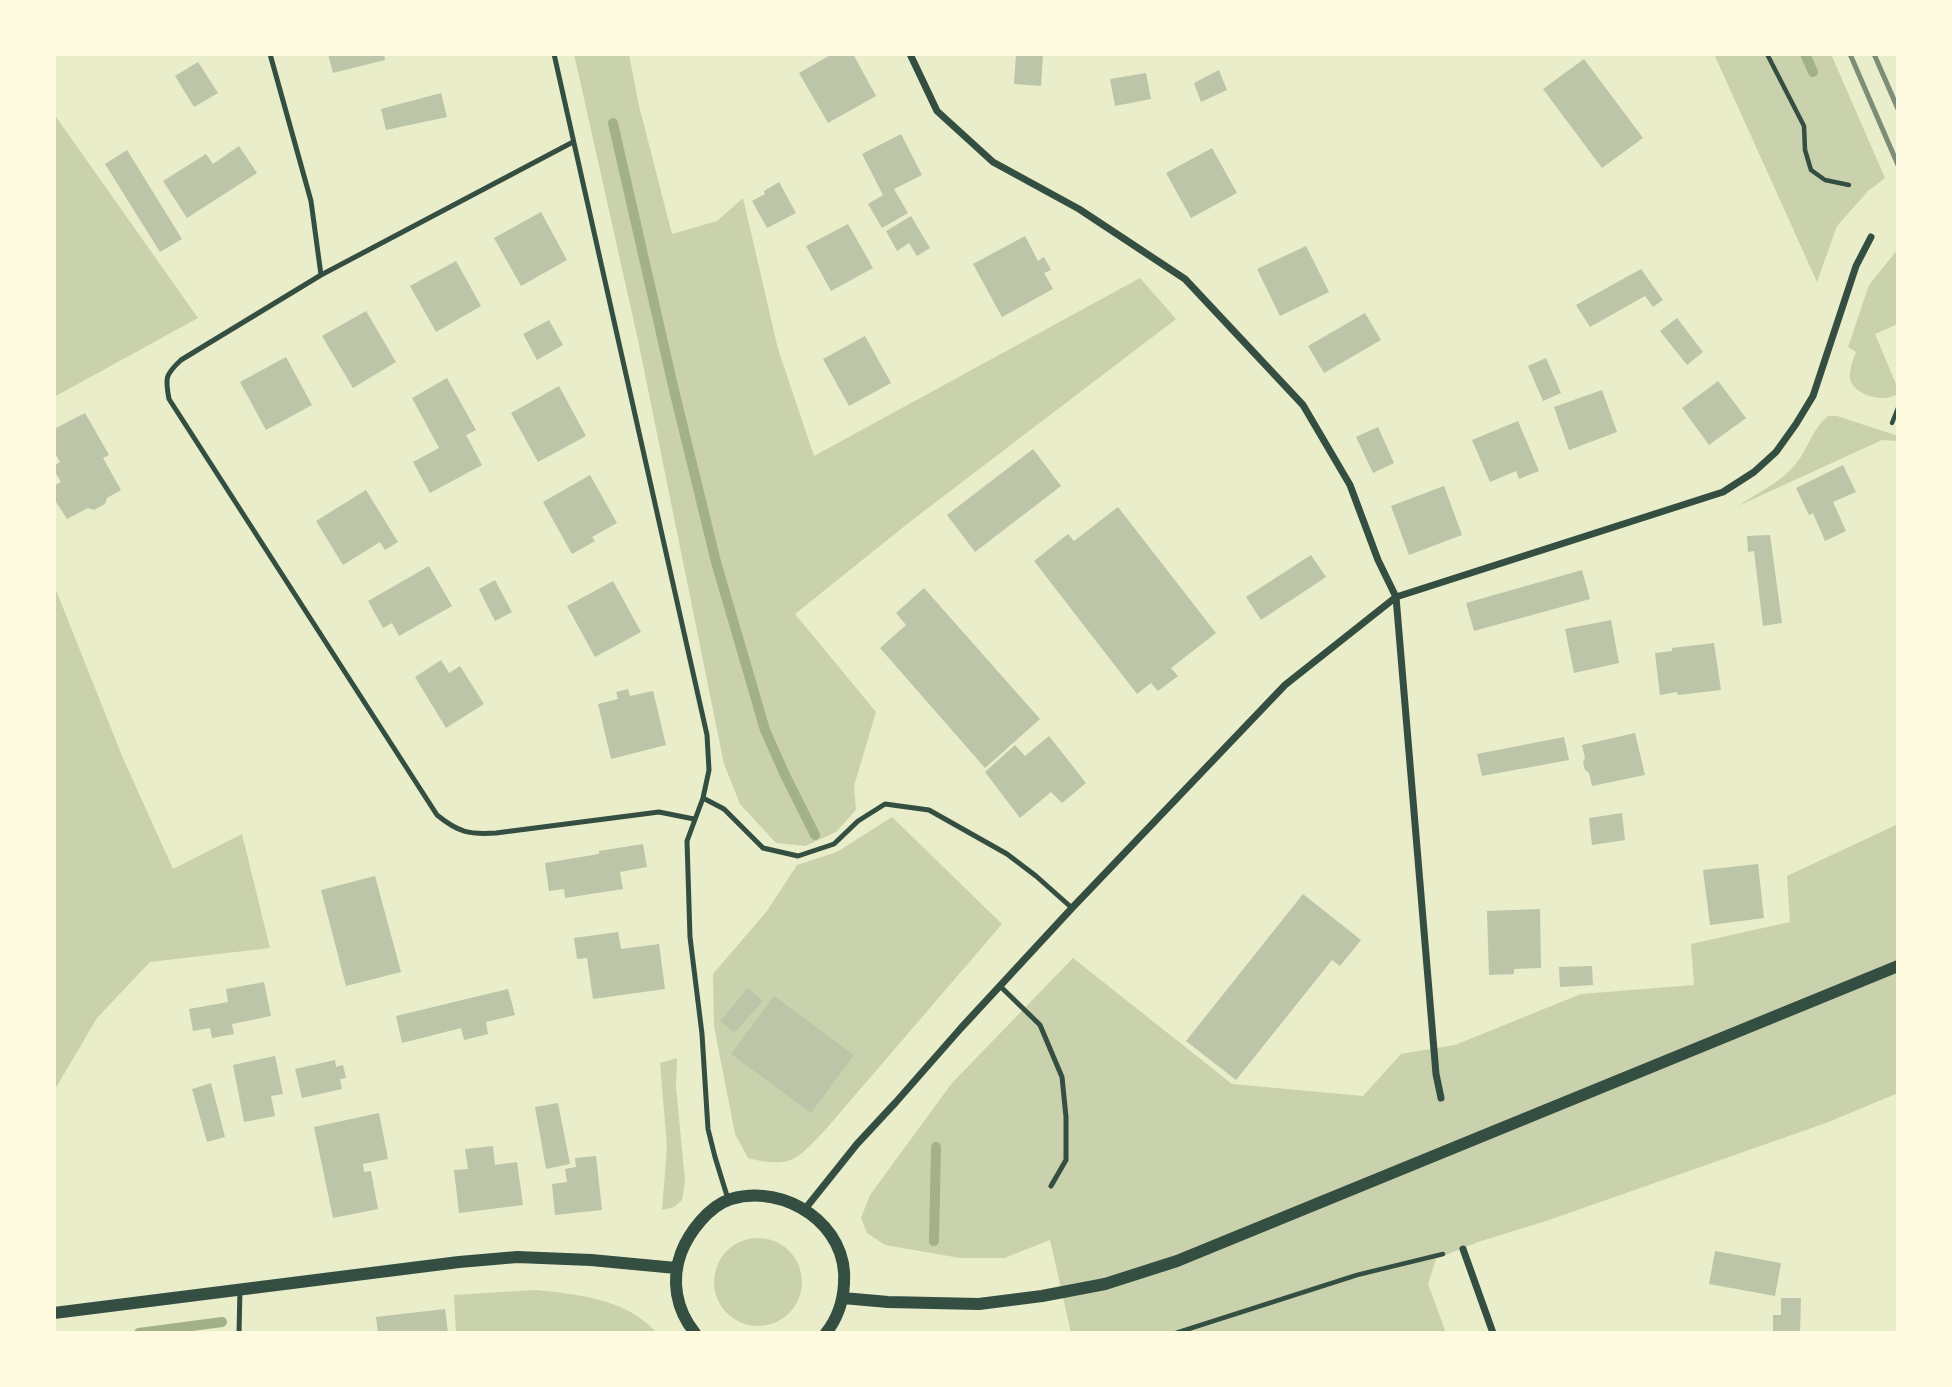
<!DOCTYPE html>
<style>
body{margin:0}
#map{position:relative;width:1952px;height:1387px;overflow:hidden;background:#e9edc9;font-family:Arial,sans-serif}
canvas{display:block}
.frame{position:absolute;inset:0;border:56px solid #fefae0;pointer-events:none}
</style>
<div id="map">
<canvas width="1952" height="1387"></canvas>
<div class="frame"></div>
</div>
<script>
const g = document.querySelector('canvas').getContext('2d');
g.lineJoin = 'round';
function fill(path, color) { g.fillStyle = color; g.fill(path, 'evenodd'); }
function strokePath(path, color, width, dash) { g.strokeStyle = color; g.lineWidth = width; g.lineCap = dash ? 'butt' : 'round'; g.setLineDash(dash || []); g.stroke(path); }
const green = new Path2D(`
 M574,54h55l10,52 33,128 45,-13 26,-23 35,151 36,107 326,-178 36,41 -265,202 -116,93 81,98 -22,74 2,24 -20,22 -31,14 -29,-3 -36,-39 -16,-40 -86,-424z
 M1714,54h117l54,124 -17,13 -31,35 -20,56z
 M54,114l144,204 -144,79z
 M1898,249v75l-23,10 23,55v5c-5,2 -11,5 -16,4 -12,0 -29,-7 -32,-19 -1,-9 3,-19 6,-27l-8,-5 21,-62z
 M1828,416h9l61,20v5l-16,-1 -144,66c18,-12 41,-23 55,-39 15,-16 18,-37 35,-51z
 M54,585l68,171 51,113 69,-35 28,114 -120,14 -53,56 -43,73z
 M892,817l110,107 -176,205c-29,30 -33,40 -78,29l-13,-24 -21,-108 -1,-52 54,-63 30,-46 40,-13z
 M1898,824v269l-72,30 -280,98 -68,21 -42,17 -8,25 18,49h-375l-21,-93 -46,18h-44l-75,-13 -18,-12 -6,-15 9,-23 82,-112 121,-125 159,126 131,12 38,-42 54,-9 126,-51 113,-9 -3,-41 99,-22 -3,-46z
 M677,1058l-1,28 9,95 -3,19 -8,7 -12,3 5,-63 -7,-84z
 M714 1282a44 44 0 1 1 88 0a44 44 0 1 1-88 0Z
 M535,1290c43,4 92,9 122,43h-201l-2,-38z`);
const stream = new Path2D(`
 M1805,54l8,18
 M613,123l60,263 43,176 49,168 20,45 30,60
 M934,1241l2,-94
 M139,1333l83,-11`);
const building = new Path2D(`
 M328,54h56l1,6 -52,13z
 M832,54h21l23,42 -48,27 -29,-50z
 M1016,54h27l-2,32 -27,-2z
 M1584,59l59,79 -41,30 -59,-79z
 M198,62l20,31 -24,14 -19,-31z
 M1219,70l8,20 -26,12 -7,-19z
 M1146,73l5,26 -36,7 -5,-27z
 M441,93l6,24 -61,13 -5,-21z
 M901,134l21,41 -28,14 14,24 -26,15 -14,-24 15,-9 -21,-41z
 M239,146l18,27 -70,45 -24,-37 43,-27 7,10z
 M1212,148l25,45 -46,25 -25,-45z
 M127,150l55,89 -22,13 -55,-88z
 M779,182l17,31 -29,15 -15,-27 13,-7 -1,-3z
 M541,212l26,48 -46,26 -27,-48z
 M911,216l19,32 -13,8 -8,-13 -12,8 -11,-20z
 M848,224l25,44 -42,23 -25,-45z
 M1025,236l13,25 6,-4 7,13 -7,3 9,16 -51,28 -29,-53z
 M1306,246l23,46 -49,24 -23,-47z
 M456,261l25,45 -45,26 -26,-46z
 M1641,269l22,31 -10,7 -8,-11 -55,31 -14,-22z
 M366,311l30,51 -43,26 -31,-52z
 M1365,313l16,27 -57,33 -16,-27z
 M1677,318l26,34 -16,13 -27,-34z
 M549,320l14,25 -26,15 -14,-26z
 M865,336l26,47 -42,23 -26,-47z
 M286,357l26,48 -46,25 -26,-48z
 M1546,358l15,35 -18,8 -15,-35z
 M447,378l29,52 -10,5 16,30 -52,28 -17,-31 26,-14 -27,-50z
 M1718,381l28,37 -37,27 -27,-37z
 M559,386l27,50 -48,26 -27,-49z
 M1602,390l15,42 -48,18 -15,-43z
 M85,413l24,42 -6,3 18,32 -14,8 -2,6 -11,6 -6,-2 -21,11 -13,-20v-13l7,-4 -7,-12v-4l6,-4 -6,-11v-22z
 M1518,421l21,50 -20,8 -3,-8 -26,11 -18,-42z
 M1378,427l16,36 -21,10 -17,-36z
 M1033,449l28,37 -86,66 -28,-37z
 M1843,465l13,27 -23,10 13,29 -21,10 -12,-28 -4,2 -13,-27z
 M590,475l27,48 -25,14 3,4 -23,13 -29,-52z
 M1444,486l18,49 -53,20 -18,-49z
 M366,490l32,52 -13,8 -5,-8 -37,23 -27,-44z
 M1118,507l98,126 -45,35 7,8 -20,15 -7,-8 -14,11 -103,-133 34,-27 6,7z
 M1770,535l12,88 -19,3 -9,-75 -6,1 -1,-16z
 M1311,555l15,22 -65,43 -15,-23z
 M429,566l23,40 -53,30 -7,-13 -9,5 -15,-27z
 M1582,570l8,29 -116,32 -8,-28z
 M495,580l17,32 -17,9 -16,-32z
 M613,581l28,51 -46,25 -28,-51z
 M924,588l116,131 -55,49 -105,-120 26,-23 -10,-12z
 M1611,620l8,43 -45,10 -9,-44z
 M1714,643l7,47 -43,5 -1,-3 -17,3 -5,-42 17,-2v-3z
 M441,660l8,13 11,-7 24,38 -38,24 -31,-51z
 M628,689l2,7 23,-5 13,54 -55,14 -13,-55 20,-5 -2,-7z
 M1635,733l10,42 -53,11 -3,-13 -4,-3 -2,-8 2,-4 -3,-13z
 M1049,736l37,47 -24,20 -11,-11 -31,26 -35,-46 30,-27 10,11z
 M1564,737l5,23 -87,16 -5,-22z
 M1622,813l3,27 -33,5 -3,-27z
 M643,844l4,23 -27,5 3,17 -58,9 -1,-9 -15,2 -4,-28 54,-9v-3z
 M1758,864l6,54 -54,7 -7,-55z
 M375,876l26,96 -55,14 -25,-96z
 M1303,894l58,46 -21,26 -8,-6 -96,120 -50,-39z
 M1540,909l1,59 -27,1v5l-25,1 -2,-64z
 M618,932l3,17 38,-5 6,45 -72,10 -6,-41 -10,1 -3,-21z
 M1592,966l1,19 -33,2 -1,-20z
 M264,982l7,34 -39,8 2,10 -22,4 -2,-10 -17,3 -4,-22 39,-7 -2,-13z
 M748,988l15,13 -29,32 -14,-12z
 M508,989l7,26 -29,7 2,12 -24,6 -3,-12 -59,15 -6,-27z
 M774,996l80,59 -43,58 -80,-59z
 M275,1056l8,38 -12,2 4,20 -31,6 -11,-57z
 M335,1060l1,7 7,-2 3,13 -6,1 2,10 -40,9 -7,-29z
 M211,1083l14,54 -18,5 -15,-53z
 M558,1103l12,61 -24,5 -11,-62z
 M379,1113l9,46 -25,5 1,8 7,-1 7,38 -45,9 -19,-91z
 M493,1146l2,19 22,-3 6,43 -64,8 -5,-43 14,-1 -3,-20z
 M596,1156l6,54 -47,5 -3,-31 15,-2 -2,-13 11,-2 -1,-9z
 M1715,1251l66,12 -6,33 -66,-12z
 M1781,1298h20l-1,35h-27v-18h8z
 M445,1309l3,24h-70l-2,-16z`);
const path = new Path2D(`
 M1767,54l37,72 1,24 6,20 14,10 24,5
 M1892,423l6,-15
 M1176,1333l181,-58 86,-21`);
const service = new Path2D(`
 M270,54l41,147 10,74
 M554,54l153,681 2,35 -6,28 -16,43 3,96 12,97 6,95 7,28 13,42
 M573,142l-252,133 -140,85c-16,15 -16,18 -12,39l268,416c21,17 32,20 59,18l163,-21 35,7
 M703,798l21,11 39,39 35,8 36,-12 24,-23 27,-17 44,6 78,44 29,22 36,32
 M1000,986l40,39 22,52 4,40v43l-15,26
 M239,1333l1,-44`);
const minor = new Path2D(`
 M910,54l27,57 56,51 86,47 106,70 118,126 47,80 28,75 18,37 40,477 5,24
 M805,1209l52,-65 39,-42 65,-74 111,-120 213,-223 111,-88 327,-105 31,-20 22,-20 20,-28 17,-28 43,-130 15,-29
 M1463,1249l30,84`);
const tertiary = new Path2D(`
 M843,1298l45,4 91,2 63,-8 63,-12 72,-23 721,-295
 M54,1313l405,-51 58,-5 74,3 85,8
 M695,1333c-19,-23 -24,-53 -14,-80 8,-21 28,-47 50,-54 54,-16 118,26 113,85 -1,18 -7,35 -18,49`);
const rail = new Path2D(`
 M1850,54l48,111
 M1874,54l24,55`);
fill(green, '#cad2ad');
strokePath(stream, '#a3b18a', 10);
fill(building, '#bcc5a7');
strokePath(path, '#344e41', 4.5);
strokePath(service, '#344e41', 5);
strokePath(minor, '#344e41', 7);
strokePath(tertiary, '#344e41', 12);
strokePath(rail, '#7c8e77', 5);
</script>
